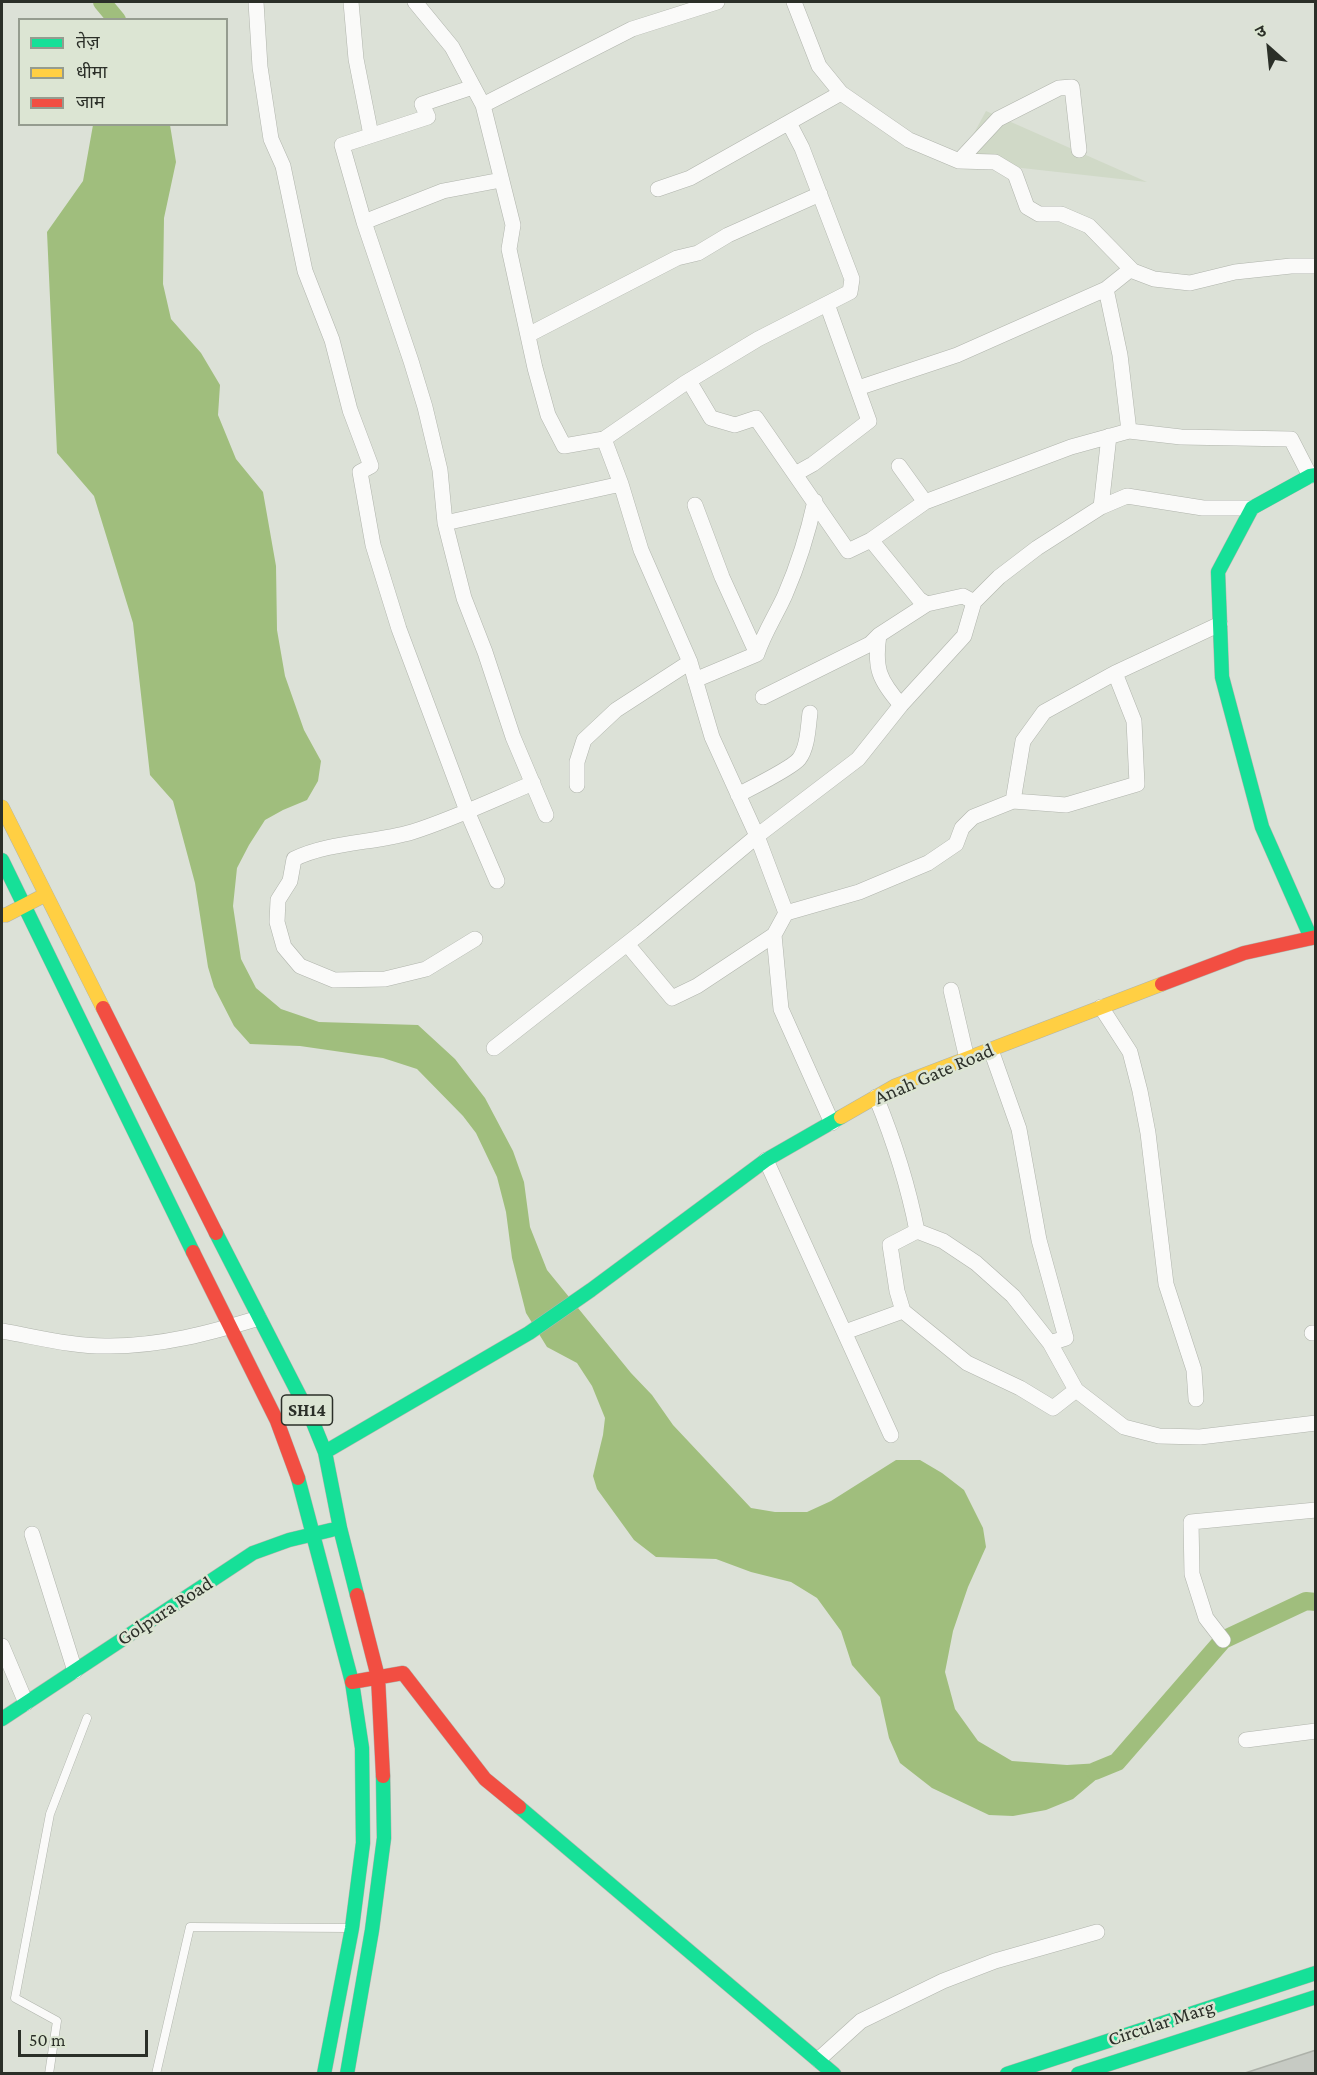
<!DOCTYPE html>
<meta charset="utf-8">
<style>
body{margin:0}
#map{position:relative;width:1317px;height:2075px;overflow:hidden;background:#dce1d7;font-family:"Crimson Pro","Noto Sans Devanagari",serif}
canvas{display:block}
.frame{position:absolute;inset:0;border:3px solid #2b2f28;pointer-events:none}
.legend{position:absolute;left:18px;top:18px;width:210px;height:108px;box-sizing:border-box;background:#dce5d3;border:2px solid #959c8f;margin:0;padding:8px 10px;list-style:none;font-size:18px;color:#2b2f28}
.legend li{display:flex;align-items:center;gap:12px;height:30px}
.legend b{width:30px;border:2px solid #959c8f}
.north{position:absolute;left:1239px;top:18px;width:60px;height:60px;-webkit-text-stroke:4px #dce5d3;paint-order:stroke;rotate:333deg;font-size:16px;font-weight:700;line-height:24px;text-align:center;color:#2b2f28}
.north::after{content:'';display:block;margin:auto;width:21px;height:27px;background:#2b2f28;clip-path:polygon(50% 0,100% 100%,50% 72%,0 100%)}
.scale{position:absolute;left:18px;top:2030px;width:130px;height:27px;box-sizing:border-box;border:3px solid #2b2f28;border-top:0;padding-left:8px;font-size:18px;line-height:21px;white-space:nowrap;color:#2b2f28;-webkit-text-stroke:4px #dce5d3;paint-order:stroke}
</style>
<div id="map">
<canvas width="1317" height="2075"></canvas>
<div class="frame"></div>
<ul class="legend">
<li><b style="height:8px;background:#16e098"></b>तेज़</li>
<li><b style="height:8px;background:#ffcf43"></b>धीमा</li>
<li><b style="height:8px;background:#f24e42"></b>जाम</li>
</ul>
<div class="north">उ</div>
<div class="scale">50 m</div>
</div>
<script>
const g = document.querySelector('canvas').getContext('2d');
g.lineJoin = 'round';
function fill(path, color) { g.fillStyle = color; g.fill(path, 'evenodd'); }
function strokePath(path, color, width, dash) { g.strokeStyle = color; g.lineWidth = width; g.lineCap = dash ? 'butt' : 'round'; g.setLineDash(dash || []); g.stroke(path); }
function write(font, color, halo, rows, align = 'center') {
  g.font = font + ' "Crimson Pro",serif'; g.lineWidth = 5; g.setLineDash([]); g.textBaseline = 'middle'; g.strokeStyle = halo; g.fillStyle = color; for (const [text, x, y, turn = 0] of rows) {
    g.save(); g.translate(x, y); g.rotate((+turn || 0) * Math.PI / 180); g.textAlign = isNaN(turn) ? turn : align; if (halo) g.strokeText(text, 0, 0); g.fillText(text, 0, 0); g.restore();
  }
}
const built = new Path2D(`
 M986,111l161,71 -188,-21z`);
const water = new Path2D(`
 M93,125h77l6,37 -12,56 -1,66 8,35 30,34 19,32 -2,30 18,44 27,33 13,74 1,64 8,46 19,54 17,31 -3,20 -11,19 -24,10 -18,10 -16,25 -12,23 -4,38 8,53 15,29 25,21 38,13 99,3 37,34 30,39 28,53 11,31 6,45 17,43 84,103 21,22 21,30 78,83 24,4h32l24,-11 65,-41h24l22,13 22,17 19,38 3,19 -18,40 -15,44 -8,41 10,37 23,32 34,20 55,4 50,-3 -44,37 -27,11 -33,6 -24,-1 -57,-27 -32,-25 -11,-25 -9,-41 -28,-32 -11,-34 -24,-33 -26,-16 -40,-10 -35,-13 -60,-2 -22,-17 -37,-51 -4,-13 10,-41 2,-17 -13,-32 -15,-23 -30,-16 -21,-34 -14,-55 -6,-46 -9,-35 -21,-44 -13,-17 -46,-47 -34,-11 -83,-12 -50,-2 -16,-18 -20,-39 -6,-20 -13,-84 -22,-82 -23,-26 -17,-152 -39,-127 -37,-43 -10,-221 36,-51z`);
const canal = new Path2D(`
 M102,2l15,18
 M1095,1771l22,-9 106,-122 83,-39 10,1`);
const building = new Path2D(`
 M1316,2050v24h-74z`);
const lane = new Path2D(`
 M49,2074l8,-53 -42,-23 35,-184 37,-96
 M156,2074l34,-147 160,1`);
const street = new Path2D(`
 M256,2l4,65 11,72 12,27 22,105 27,69 18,70 21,56 -11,6 13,73 26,84 68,182 30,70
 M351,2l5,57 15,76
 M415,2l37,45 31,58 30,120 -4,24 26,119 13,47 16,31 40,-7 81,-56 73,-44 92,-47 2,-13 -50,-131 -13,-25
 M794,2l25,64 22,27 68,47 50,21 36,1 20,12 12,33 12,7h22l28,12 44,45 21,8 36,4 45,-11 56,-6h25
 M473,87l-51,17 6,13 -86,28 22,77 47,139 14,46 15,63 5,53 19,75 21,54 28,85 33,78
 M483,105l149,-76 85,-27
 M959,161l39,-42 61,-31 13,-1 7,63
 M658,189l32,-11 151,-85
 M364,222l79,-31 58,-11
 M528,335l149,-77 21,-5 30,-18 92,-41
 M689,381l22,37 24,7 21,-7 92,133 23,-11 48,59 8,5 36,-8 11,6
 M858,388l99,-33 149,-66
 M1129,431l-9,-76 -14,-66 25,-20
 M604,439l17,45 20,66 49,112 22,75 45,99 29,77 -12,22 7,74 51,114
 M899,466l26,36
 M795,474l18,-10 56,-43 -42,-117
 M695,505l27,72 35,77
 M1101,507l8,-71
 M445,523l176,-39
 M871,540l54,-38 146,-55 58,-16 52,6 110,2 19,37
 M879,635c-5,33 0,45 22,70
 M695,680l62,-26c7,-21 19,-39 28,-59 13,-30 23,-62 30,-94
 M763,697l107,-53 9,-9 48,-31
 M577,785v-23l7,-22 32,-30 74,-48
 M738,795c13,-7 54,-27 61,-36 9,-12 9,-32 11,-46
 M1013,801l10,-60 21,-29 71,-39 105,-49
 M786,913l73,-21 69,-29 28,-19 6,-16 11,-11 40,-16 53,4 71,-21 -3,-63 -19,-48
 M475,939l-49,30 -41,10 -51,1 -34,-14 -16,-19 -7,-25 1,-22 12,-19 4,-22c34,-17 81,-16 118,-27 41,-13 81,-32 121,-49
 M627,944l45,54 25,-12 77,-51
 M951,990l16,69
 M1101,1007l29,45 10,39 8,42 18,151 28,86 2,29
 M494,1048l148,-116 115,-96 101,-77 43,-54 63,-69 10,-34 25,-25 38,-29 64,-41 26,-11 76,12h49
 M991,1050l28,79 20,111 27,98 -16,5
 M876,1097c18,44 32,88 41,134
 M766,1160l125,275
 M903,1311l-6,-20 -7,-46 27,-14 26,10 33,22 37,33 37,47 26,47 48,37 35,9 41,1 116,-14
 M2,1331c35,6 72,16 108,15 51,0 100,-13 149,-28
 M845,1332l58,-21 64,52 53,25 33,20 23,-18
 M1312,1333h4
 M32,1534l43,137
 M1223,1640l-17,-22 -14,-44 -1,-52 125,-12
 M2,1646l24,57
 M1246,1740l70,-9
 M818,2060l43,-39 82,-40 52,-20 102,-29`);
const fast = new Path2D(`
 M2,860l191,392
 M1311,938l-49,-111 -40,-150 -4,-105 34,-64 58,-32 6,-1
 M216,1233l96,187 13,32 15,76 17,67
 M325,1452l204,-119 62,-43 175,-130 75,-43
 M298,1478l54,204 10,66 1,95 -11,85 -28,146
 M2,1719l251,-166 36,-13 42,-10
 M519,1807l315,267
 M347,2074l25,-144 12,-92 -1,-62
 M1007,2074l309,-101
 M1078,2074l238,-77`);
const slow = new Path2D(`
 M2,807l101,201
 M2,915h4l33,-17
 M841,1117l54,-31 267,-102`);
const jam = new Path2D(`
 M1162,984l82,-31 72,-16
 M103,1008l113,225
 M193,1252l84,169 21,57
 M357,1595l21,82 5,99
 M352,1682l51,-9 82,106 34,28`);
const shields = [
 [307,1410,51]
];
const shieldNames = [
 ["SH14",307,1410]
];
const streetNames = [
 ["Anah Gate Road",934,1074,-23],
 ["Golpura Road",165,1611,-33],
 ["Circular Marg",1161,2023,-18]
];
fill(built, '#d0d9c7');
fill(water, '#a0be7d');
strokePath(canal, '#a0be7d', 18);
fill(building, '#c6cac3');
strokePath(building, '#adb1a9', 1.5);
strokePath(lane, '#b0b4ac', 9);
strokePath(street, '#b0b4ac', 16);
strokePath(fast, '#b0b4ac', 15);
strokePath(slow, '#b0b4ac', 15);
strokePath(jam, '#b0b4ac', 15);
strokePath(lane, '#fafaf9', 8);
strokePath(street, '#fafaf9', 15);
strokePath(fast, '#16e098', 14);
strokePath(slow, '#ffcf43', 14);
strokePath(jam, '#f24e42', 14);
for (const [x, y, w] of shields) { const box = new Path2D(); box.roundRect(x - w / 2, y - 15, w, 30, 4.5); g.fillStyle = '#dce5d3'; g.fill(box); strokePath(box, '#2b2f28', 1.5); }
write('bold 18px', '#2b2f28', null, shieldNames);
write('20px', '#2b2f28', '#dce5d3', streetNames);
</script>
